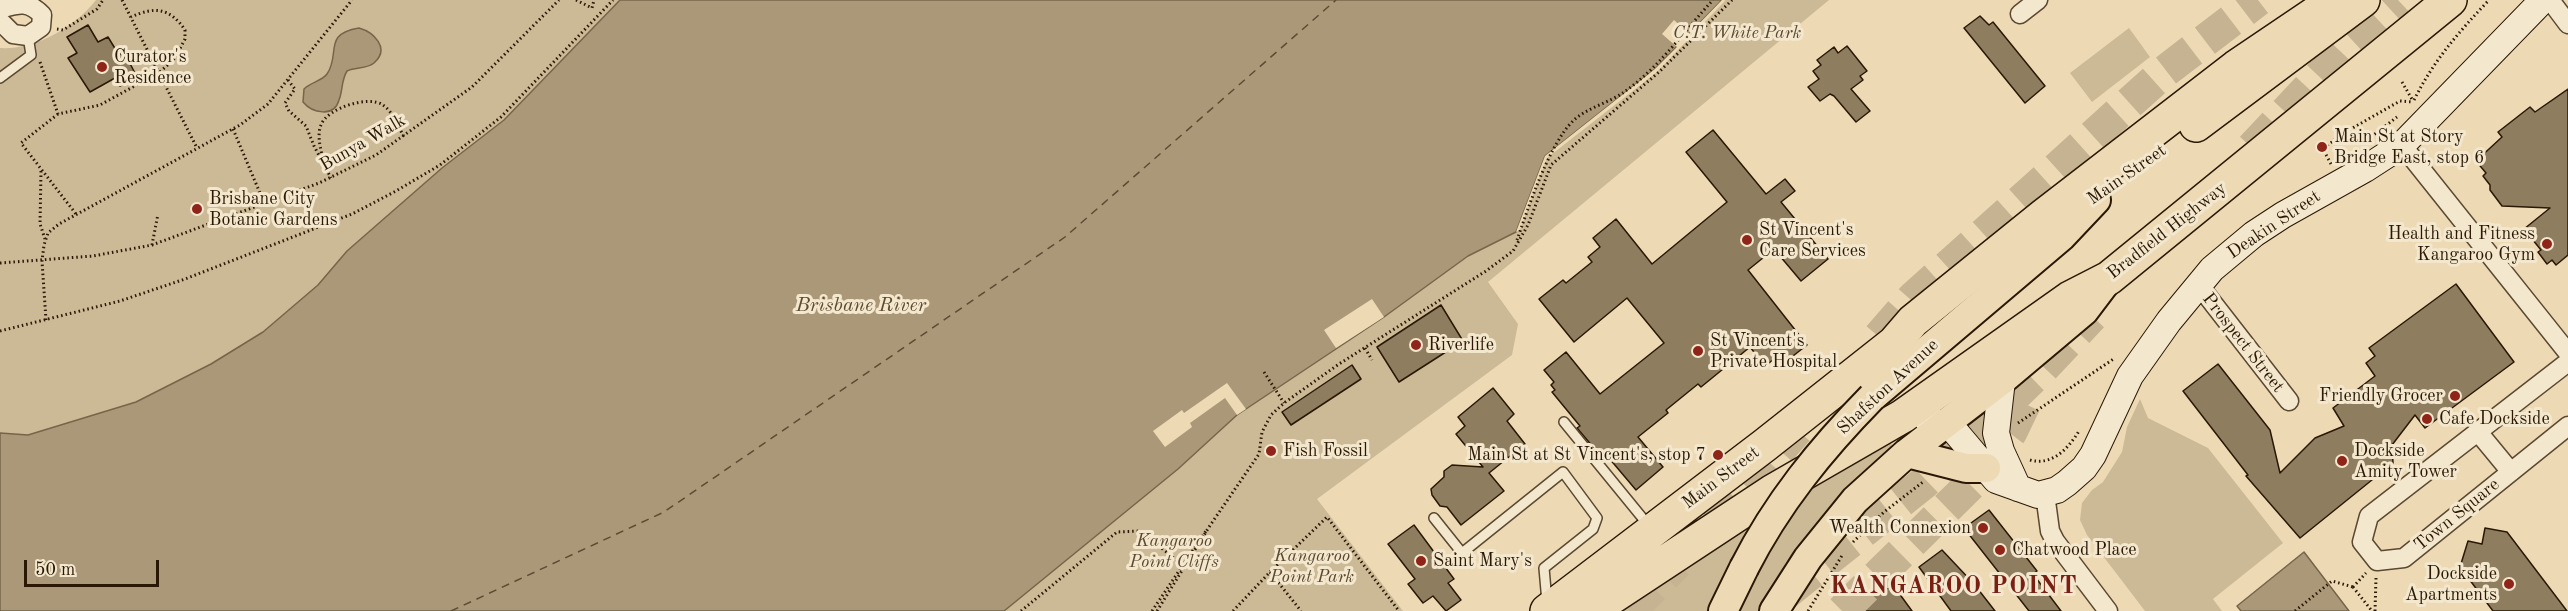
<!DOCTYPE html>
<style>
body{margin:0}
#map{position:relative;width:2568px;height:611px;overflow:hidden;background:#eddab4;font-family:"Old Standard TT",serif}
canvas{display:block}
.scale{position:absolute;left:24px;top:560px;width:135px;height:27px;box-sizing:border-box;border:3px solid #2a1805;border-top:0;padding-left:8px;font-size:18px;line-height:21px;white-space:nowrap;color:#2a1805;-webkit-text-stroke:4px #f3e7ce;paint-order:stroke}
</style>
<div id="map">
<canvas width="2568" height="611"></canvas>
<div class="scale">50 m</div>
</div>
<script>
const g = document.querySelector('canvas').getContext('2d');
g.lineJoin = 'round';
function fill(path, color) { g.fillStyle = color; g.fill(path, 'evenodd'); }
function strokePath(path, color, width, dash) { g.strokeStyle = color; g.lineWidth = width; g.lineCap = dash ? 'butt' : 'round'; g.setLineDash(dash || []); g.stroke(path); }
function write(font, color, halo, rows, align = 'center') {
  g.font = font + ' "Old Standard TT",serif'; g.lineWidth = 6; g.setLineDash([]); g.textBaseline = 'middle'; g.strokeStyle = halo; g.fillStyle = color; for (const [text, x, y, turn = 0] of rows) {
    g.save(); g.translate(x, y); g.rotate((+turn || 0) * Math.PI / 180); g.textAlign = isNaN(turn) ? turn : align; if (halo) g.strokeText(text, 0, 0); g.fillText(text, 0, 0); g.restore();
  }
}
const green = new Path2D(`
 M96,0h524l-116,120 -62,48 -95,83 -29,34 -55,47 -52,32 -75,38 -108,33 -28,-2v-385c35,2 74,-20 96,-48z
 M1722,0h107l-341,282 30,42 -6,31 -195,144 86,112h-399l174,-142 59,-54 147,-98 84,-61 48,-24 29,-76 110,-87z
 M2129,28l21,29 -58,45 -22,-29z
 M2140,399l8,19 60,30 75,95 -70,56 9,12h-77l-58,-76 -7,-15 2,-17 10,-13 11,-8 19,-30 5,-25z
 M1891,443l2,6 -71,71 -36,42 -25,49h-24l17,-37 49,-80z
 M1760,515l-53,96h-85z`);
const water = new Path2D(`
 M620,0h1102l-67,69 -110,87 -29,76 -48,24 -84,61 -147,98 -59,54 -174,142h-1004v-178l28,2 108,-33 75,-38 52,-32 55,-47 29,-34 95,-83 62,-48z
 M359,28c14,4 32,20 15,35 -7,6 -18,4 -27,8 -6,10 -4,19 -8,29 -5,18 -27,13 -36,2l1,-13c7,-7 18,-8 23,-15 14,-20 -5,-40 32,-46z
 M2304,552l45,59h-108l-4,-5z`);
const pier = new Path2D(`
 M1722,0h3l-1,2 -67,70 -110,86 -27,72 -4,2 29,-76 110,-87 22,-22 -15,-13 12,-14 15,14z
 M1372,299l12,18 -48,31 -12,-18z
 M1227,383l19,26 -9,6 -12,-17 -35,25 2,4 -27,20 -12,-16 29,-21 2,3z`);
const ferry = new Path2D(`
 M451,611l213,-99 401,-275 271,-237`);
const building = new Path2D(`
 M1980,16l9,9 4,-3 52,64 -20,17 -61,-75z
 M88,25l10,17 10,-5 11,18 5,-3 13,25 -17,9 -5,-8 -25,14 -22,-34 9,-5 -10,-16z
 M1847,46l20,25 -7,5 3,4 -12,9 19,22 -14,11 -22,-26 -4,-2 -10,7 -12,-14 11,-8 -6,-8 8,-6 -4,-5 17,-13 4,6z
 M2568,89v166l-12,10 -4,-5 -5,4 -9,-12 3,-2 -17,-21 26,-21 -48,-2 -12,-16v-5l-7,-9 3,-3 -10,-12 26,-24 -4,-5 32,-25 5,5z
 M1713,130l53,64 19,-15 10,12 -14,11 47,57 -27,22 -27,-32 -26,21 59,75 -23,18 -6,-7 -13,10 -15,-19 -49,40 -3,-3 -32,26 2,3 -30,24 25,30 -27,23 -33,-39 -4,3 -22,-26 3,-2 -28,-34 3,-2 -4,-5 3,-3 -10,-12 22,-18 34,42 64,-51 -37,-45 -53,44 -35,-43 24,-19 3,3 26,-21 -4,-5 12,-10 -7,-9 23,-19 36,45 75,-62 -41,-50z
 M2456,284l58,78 -89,66 -10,-13 -23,30 1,18 -93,75 -54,-62 2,-1 -65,-84 35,-27 52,66 10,43 35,-35 29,-12 -11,-18 42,-32 -9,-13 9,-7 -6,-8z
 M1441,305l22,36 -64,41 -22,-35z
 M1352,365l9,14 -70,46 -9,-13z
 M1493,388l21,26 -7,7 18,23 -36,29 15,18 -43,34 -14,-18 -7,-1 -8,-11 -1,-6 13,-12v-6l8,-6 31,2 -27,-33 9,-8 -7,-9z
 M1989,510l48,61 -4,3 28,37h-32l-65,-83z
 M1414,525l40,54 -6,4 13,17 -15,11 -13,-15 -10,7 -15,-19 7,-5 -27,-35z
 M2485,528l22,4 60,79h-74l-33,-44 8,-26 14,3z
 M1942,550l32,34 21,27h-44l-32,-44z
 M1893,585l19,26h-60l30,-23 2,3z`);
const highwayTunnel = new Path2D(`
 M2252,148l92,-98 54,-50
 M1879,337l34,-39 251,-226 94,-72
 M1715,524l82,-94
 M1786,593l139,-111 116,-112 51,-54
 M1630,611l47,-48
 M1842,611l129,-127 40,-52 20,-42`);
const path = new Path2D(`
 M122,0l75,148
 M576,0l16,8 2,-8
 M57,29l6,1 34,-21 6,-9
 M40,62l18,52 42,-9 60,-33 15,-14 10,-19v-9c-15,-22 -30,-24 -54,-13
 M288,80l7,9 -10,14 4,8 17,15 8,20 17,32
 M2402,82l11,19
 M2414,100c20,-40 44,-67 75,-100
 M58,114l-37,29 55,71
 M233,129l32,76
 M2371,137l26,-20
 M2331,164l-8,-15 19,-15 58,-33 13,1
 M325,166c-3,-12 -9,-29 -4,-41 6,-17 48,-30 62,-20 10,7 15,21 21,32
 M41,171l-1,53 5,15
 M1517,240c11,-31 32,-96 56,-119 13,-13 36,-18 51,-29 34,-23 61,-62 89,-92
 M152,245l6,-31
 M0,263l93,-7 59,-11 167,-62 57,-28 96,-68 87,-87
 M46,320l-4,-59 2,-16 4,-12 11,-9 181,-99 28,-21 84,-104
 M0,331l120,-30 65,-22 167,-65 44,-23 44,-26 61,-48 112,-117
 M1365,348l7,12
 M1264,372l20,31
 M2018,423l97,-65
 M2030,460c22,6 38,-11 49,-29
 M1853,542l31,-30 39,-30
 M1270,572l31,39
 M2353,587l13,-14
 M2353,587l19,24
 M1021,611l96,-79 24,-1 41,34
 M1152,611l54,-80
 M1157,611l52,-84 50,-73 3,-22 9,-17 13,-12 55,-39 147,-93 27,-20 15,-26 23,-60 108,-93 73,-72
 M1233,611l37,-39 57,-55 72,94
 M1808,611l35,-57
 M2295,611l37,-30 21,6
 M2375,611l1,-33`);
const lane = new Path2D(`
 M0,78l31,-23 -3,-19
 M1564,422l85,104
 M1434,518l28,35 101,-81 34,46 -4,11 -49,39 3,34`);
const street = new Path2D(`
 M2550,0l18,24
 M0,9c18,-5 28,-9 42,6l-1,12 -13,9 -15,-2 -13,-13
 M2020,14l18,-14
 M2402,145l166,208
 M2198,284l91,117
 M2568,362l-199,154 -7,26 15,19 27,-3 164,-132
 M2478,432l33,40
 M2045,494l5,37 5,10 53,70`);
const secondary = new Path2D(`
 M2002,380l-6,53 5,18 17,37
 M1927,419l26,10 43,51 42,15 19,-5 10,-7 17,-15 9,-13 37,-79 39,-55 43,-52 42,-35 29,-19 82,-46 37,-24 141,-145`);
const primary = new Path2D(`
 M1872,397l190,-161 34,-36
 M1907,453l59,15h20
 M1723,611l21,-43
 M1774,611l34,-53 47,-58 52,-47 95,-73 82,-69 25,-33`);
const highway = new Path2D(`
 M2196,125l167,-125
 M1547,611l218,-166 129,-102 19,-22 130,-105 193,-149 99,-67
 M1591,611l182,-120 130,-75 167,-118 39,-20 341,-278`);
const primaryBridge = new Path2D(`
 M1744,568c33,-65 77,-119 128,-171`);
const markers = [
 [102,67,6,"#8f2418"],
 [2322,147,6,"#8f2418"],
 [197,209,6,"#8f2418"],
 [1747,240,6,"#8f2418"],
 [2547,244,6,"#8f2418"],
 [1416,345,6,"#8f2418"],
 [1698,351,6,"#8f2418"],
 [2455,396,6,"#8f2418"],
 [2427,419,6,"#8f2418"],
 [1271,451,6,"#8f2418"],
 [1718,455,6,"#8f2418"],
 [2342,461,6,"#8f2418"],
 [1983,528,6,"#8f2418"],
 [2000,550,6,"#8f2418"],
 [1421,561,6,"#8f2418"],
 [2509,584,6,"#8f2418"]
];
const parkNames = [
 ["C.T. White Park",1737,33],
 ["Kangaroo",1174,541],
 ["Point Cliffs",1174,562],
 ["Kangaroo",1312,556],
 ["Point Park",1312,577]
];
const poiNames = [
 ["Curator's",114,57],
 ["Residence",114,78],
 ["Main St at Story",2334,137],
 ["Bridge East, stop 6",2334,158],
 ["Brisbane City",209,199],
 ["Botanic Gardens",209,220],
 ["St Vincent's",1759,230],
 ["Care Services",1759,251],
 ["Health and Fitness",2535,234,"right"],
 ["Kangaroo Gym",2535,255,"right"],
 ["St Vincent's",1710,341],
 ["Private Hospital",1710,362],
 ["Riverlife",1428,345],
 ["Friendly Grocer",2443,396,"right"],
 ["Cafe Dockside",2439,419],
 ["Fish Fossil",1283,451],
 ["Dockside",2354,451],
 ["Amity Tower",2354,472],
 ["Main St at St Vincent's, stop 7",1706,455,"right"],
 ["Wealth Connexion",1971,528,"right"],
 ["Chatwood Place",2012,550],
 ["Saint Mary's",1433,561],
 ["Dockside",2497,574,"right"],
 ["Apartments",2497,595,"right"]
];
const streetNames = [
 ["Bunya Walk",363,143,-30],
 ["Main Street",2127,175,-35],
 ["Deakin Street",2274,225,-34],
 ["Bradfield Highway",2167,231,-38],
 ["Prospect Street",2243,343,52],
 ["Shafston Avenue",1888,387,-43],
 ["Main Street",1721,478,-37],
 ["Town Square",2457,515,-39]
];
const waterNames = [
 ["Brisbane River",861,306]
];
const districtNames = [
 ["KANGAROO POINT",1954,587]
];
fill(green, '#ccb996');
fill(water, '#ab9878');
strokePath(water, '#77654a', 1.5);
fill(pier, '#eddab4');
strokePath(ferry, '#5e4b33', 1.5, [8, 6]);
fill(building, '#8f7d60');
strokePath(building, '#2a1805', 1.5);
strokePath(highwayTunnel, '#c6b391', 33, [33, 16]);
strokePath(lane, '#5b4831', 12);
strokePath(street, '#5b4831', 21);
strokePath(secondary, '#2a1805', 28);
strokePath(primary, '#2a1805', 32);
strokePath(highway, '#2a1805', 36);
strokePath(path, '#2a1805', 3, [1.5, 3]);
strokePath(lane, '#f3e7ce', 9);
strokePath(street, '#f3e7ce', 18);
strokePath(secondary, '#f3e7ce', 26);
strokePath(primary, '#eddab4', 28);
strokePath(highway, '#eddab4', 33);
strokePath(primaryBridge, '#2a1805', 32, []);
strokePath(primaryBridge, '#eddab4', 28);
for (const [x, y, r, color] of markers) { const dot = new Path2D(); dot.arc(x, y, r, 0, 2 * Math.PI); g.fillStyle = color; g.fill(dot); strokePath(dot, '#f3e7ce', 2); }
write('italic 18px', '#5b4830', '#f3e7ce', parkNames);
write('18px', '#2a1805', '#f3e7ce', poiNames, 'left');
write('18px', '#2a1805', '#f3e7ce', streetNames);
write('italic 20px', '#5e4b33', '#f3e7ce', waterNames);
g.letterSpacing = '1.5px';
write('bold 24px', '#7a1f14', '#f3e7ce', districtNames);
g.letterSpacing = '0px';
</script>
